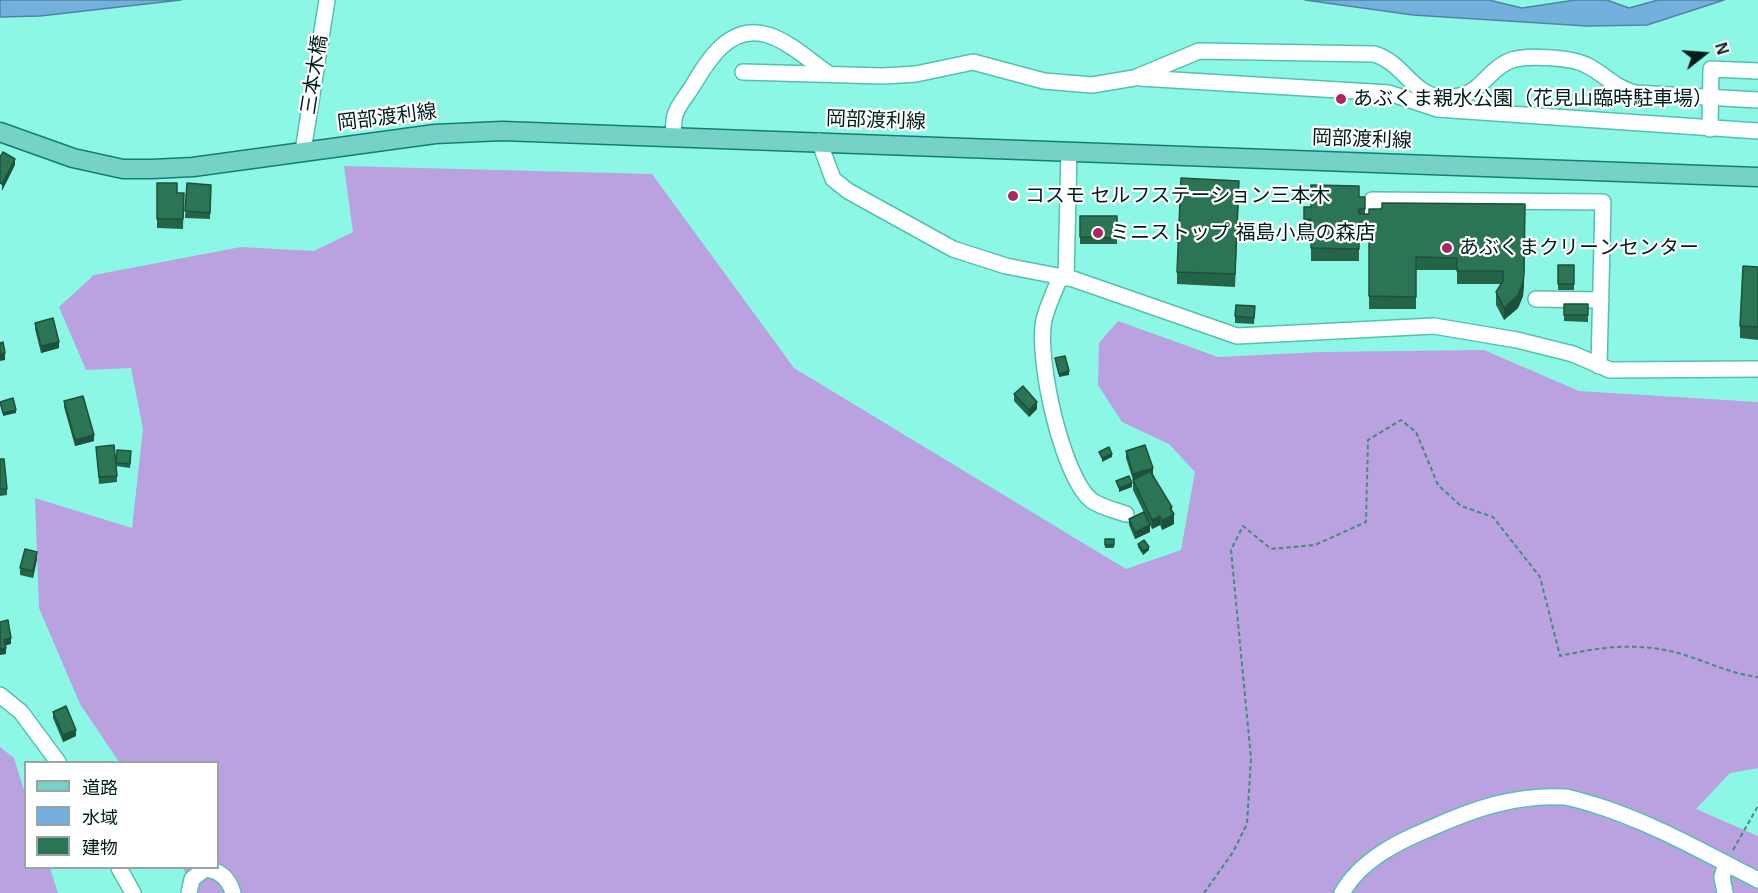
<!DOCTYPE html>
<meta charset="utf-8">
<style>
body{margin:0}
#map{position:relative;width:1758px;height:893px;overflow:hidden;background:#8df7e5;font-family:Arial,"Noto Sans JP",sans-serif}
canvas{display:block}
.legend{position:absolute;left:24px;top:761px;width:195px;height:108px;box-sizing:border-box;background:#fff;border:2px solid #99a5a3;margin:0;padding:8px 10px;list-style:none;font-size:18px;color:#001e19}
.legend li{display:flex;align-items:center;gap:12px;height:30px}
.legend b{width:30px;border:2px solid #99a5a3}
.north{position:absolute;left:1674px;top:24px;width:60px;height:60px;-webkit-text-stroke:4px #fff;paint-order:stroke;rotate:73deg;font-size:16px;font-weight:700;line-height:24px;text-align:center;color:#001e19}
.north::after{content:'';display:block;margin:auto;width:21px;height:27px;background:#001e19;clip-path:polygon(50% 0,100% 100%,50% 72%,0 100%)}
</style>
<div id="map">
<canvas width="1758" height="893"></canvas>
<ul class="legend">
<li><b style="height:8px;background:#76d1c7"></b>道路</li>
<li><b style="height:16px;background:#74b0dc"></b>水域</li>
<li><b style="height:16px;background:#2b7454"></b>建物</li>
</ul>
<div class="north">N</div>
</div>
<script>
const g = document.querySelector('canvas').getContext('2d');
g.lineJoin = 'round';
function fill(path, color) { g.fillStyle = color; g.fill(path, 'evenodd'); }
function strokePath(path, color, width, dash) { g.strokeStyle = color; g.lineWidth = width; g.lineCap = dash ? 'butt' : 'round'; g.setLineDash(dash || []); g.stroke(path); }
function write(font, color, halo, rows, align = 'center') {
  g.font = font + ' Arial,"Noto Sans JP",sans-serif'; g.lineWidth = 4.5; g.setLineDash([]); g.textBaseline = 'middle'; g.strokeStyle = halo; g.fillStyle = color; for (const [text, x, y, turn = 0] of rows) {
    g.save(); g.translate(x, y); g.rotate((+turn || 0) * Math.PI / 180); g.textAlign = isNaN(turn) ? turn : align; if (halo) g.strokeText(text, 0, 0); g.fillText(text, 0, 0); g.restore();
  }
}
const forest = new Path2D(`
 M344,166l308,8 142,194 332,201 55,-19 14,-78 -26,-28 -47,-22 -24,-37 1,-42 19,-22 100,36 102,-5 164,-2 95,41 179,11v366l-28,5 -34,36 62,27v57h-1563l-12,-25h35v-106h-99l-39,-58 -41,-96 -4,-110 97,30 11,-99 -12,-61 -45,2 -27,-63 35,-32 147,-28 73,4 39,-19z
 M0,747l14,11 11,35 1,75h24l8,25h-58z`);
const water = new Path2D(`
 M0,0h181l-141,16 -40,1z
 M1305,0h184l33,8 53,-8h32l22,8 29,-8h66l-77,25 -60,1 -174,-11z`);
const path = new Path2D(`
 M1733,850l25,-44
 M1204,893l29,-41 14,-28 4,-66 -20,-208 12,-24 28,23 44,-4 51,-23 2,-82 33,-20 15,12 22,53 23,21 32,11 47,60 20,79c35,-8 70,-13 105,-6 32,6 60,23 93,27`);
const minor = new Path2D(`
 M743,72l140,4 33,-2 57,-12 71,19 48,4 42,-7 65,-27 175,3c29,8 38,41 67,43 40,3 39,-21 66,-35 15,-8 66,-5 81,4 18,9 25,21 47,27l123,7
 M1140,78l249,15 48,16 321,22
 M1710,129l1,-60 47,2
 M673,138c1,-8 0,-16 2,-23 3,-10 12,-20 17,-28 16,-27 38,-64 76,-52 22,7 42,26 61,39
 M819,141l14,38 15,12 105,58 53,17 67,13 164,57 197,-10 83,14 56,14 37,16 148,-1
 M303,151l24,-151
 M1372,212v-12l231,2 -4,164
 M1060,277c-5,14 -13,29 -16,43 -8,38 18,156 47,180 9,7 24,10 35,14
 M1066,278l3,-127
 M1536,299l65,1
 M0,695l21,17 37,50
 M119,868l14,25
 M189,893l3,-14 13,-10c15,1 24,10 28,24
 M1342,893c18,-32 55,-51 87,-64 44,-20 87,-35 136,-32 9,1 18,5 27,7 57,17 113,49 166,76
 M1725,893l-3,-16 4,-13`);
const major = new Path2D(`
 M0,132l73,26 50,11h29l41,-2 242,-33 67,-3 1256,46`);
const wall = new Path2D(`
 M157,183l20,10h7l-1,36 -26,-1z
 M187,183l24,2 -1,34 -25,-1z
 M1239,193l-4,94 -58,-3v-12z
 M1365,197v17l160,-10 -1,80 -1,12 -5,12 -14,12 -8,-15v-13l5,-8h-44v-14h-41v39h-47v-74h-10v26h-48v-30h-7v-24h7z
 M1080,216h37v28h-37z
 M1558,265h16v25h-16z
 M1758,267v73l-18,-2v-12z
 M1564,304h24v18l-24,-1z
 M1255,306l-1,18 -19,-1v-7z
 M35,323l24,25 -18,5 -6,-24z
 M1014,394l23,15 -8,8 -15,-16z
 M64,401l30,40 -19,5 -11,-39z
 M96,447l21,29v6l-18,2z
 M117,450l14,1 -1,17 -14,-2z
 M1126,451l27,23 19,38 2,12 -12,6 -2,-5 -8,4 -19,-39v-10l-7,-22z
 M0,459l7,30v6l-7,1z
 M1129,519l21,13 -15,7 -6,-14z
 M1105,539h9v9h-9z
 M1138,544l11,6 -6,5 -5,-8z
 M37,559l-4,19 -13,-3v-7z
 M53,712l23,24 -13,6 -10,-24z`);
const shadedWall = new Path2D(`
 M15,159v6l-13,26v-7z
 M1525,204l-1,80 -1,12 -5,12 -14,12v-12z
 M59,342v6l-18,5v-7z
 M5,353v7l-5,1v-7z
 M1069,371v4l-10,2v-3z
 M1037,402v7l-8,8v-7z
 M16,410v3l-13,3v-3z
 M94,435v6l-19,5v-6z
 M1112,454v3l-10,5v-4z
 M1153,468v6l-20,7v-7z
 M1132,483v4l-13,5v-4z
 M1172,507v8l2,-1v10l-12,6v-9l8,-13z
 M1160,516v9l-8,4v-9z
 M1150,525v7l-15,7v-7z
 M1149,547v3l-6,5v-4z
 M37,552v7l-4,19v-7z
 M11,638v6l-7,2v-6z
 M6,648v6l-6,1v-6z
 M76,730v6l-13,6v-7z`);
const building = new Path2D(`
 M3,152l12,7 -13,25 -2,-1v-26z
 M1181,178l58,3 -4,93 -58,-2z
 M157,183h20v10h7l-1,26h-26z
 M187,183l24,2 -1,28 -25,-2z
 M1311,185l48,1v11h6v12h-6v5h10v-5h13v-6l143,1 -1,68 -1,11 -5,12 -14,13 -8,-16 7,-11v-10h-46v-13l-41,-1v40l-47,-1v-74h-10v27l-48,-1v-29h-7v-12h7z
 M1080,216h37v22l-37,-1z
 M1558,265h16v19h-16z
 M1743,266l15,1v60l-18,-1z
 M1564,304h24v11h-24z
 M1236,305l19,1 -1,12 -19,-2z
 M53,318l6,24 -18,4 -6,-23z
 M3,342l2,11 -5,1v-11z
 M1065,356l4,15 -10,3 -4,-16z
 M1023,386l14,16 -8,8 -15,-16z
 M83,396l11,39 -19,5 -11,-39z
 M13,398l3,12 -13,3 -3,-11z
 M114,445l3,31 -18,1 -3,-30z
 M1145,445l8,23 -20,6 -7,-23z
 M1109,447l3,7 -10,4 -3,-6z
 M117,450l14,1 -1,13 -14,-1z
 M0,459h4l3,30h-7z
 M1150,471l22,36 -2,1 4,6 -12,7 -2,-5 -8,4 -19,-40z
 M1129,476l3,7 -13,5 -3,-7z
 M1144,512l6,13 -15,7 -6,-13z
 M1105,539h9v6h-9z
 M1144,540l5,7 -6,4 -5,-7z
 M25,549l12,3 -4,19 -13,-3z
 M8,620l3,18 -7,2 2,8 -6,1v-27z
 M66,706l10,24 -13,5 -10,-23z`);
const markers = [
 [1341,99,6,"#b1255e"],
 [1013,196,6,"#b1255e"],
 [1098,233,6,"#b1255e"],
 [1447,248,6,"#b1255e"]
];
const streetNames = [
 ["三本木橋",315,75,-81],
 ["岡部渡利線",387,118,-7],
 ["岡部渡利線",876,121,2],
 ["岡部渡利線",1362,140,2]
];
const poiNames = [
 ["あぶくま親水公園（花見山臨時駐車場）",1353,99],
 ["コスモ セルフステーション三本木",1025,196],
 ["ミニストップ 福島小鳥の森店",1110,233],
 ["あぶくまクリーンセンター",1459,248]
];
fill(forest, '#b9a2df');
fill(water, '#74b0dc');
strokePath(water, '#5184a2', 1.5);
strokePath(minor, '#54c0b0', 18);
strokePath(major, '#127f71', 21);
strokePath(path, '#46897e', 2, [4.5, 3]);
strokePath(minor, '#fff', 15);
strokePath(major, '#76d1c7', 18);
fill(wall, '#256448');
fill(shadedWall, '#1e513b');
fill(building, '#2b7454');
strokePath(building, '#1e513b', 1.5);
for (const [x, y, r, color] of markers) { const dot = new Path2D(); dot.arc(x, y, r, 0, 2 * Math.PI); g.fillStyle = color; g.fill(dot); strokePath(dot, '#fff', 2); }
write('20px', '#001e19', '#fff', streetNames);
write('20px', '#001e19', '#fff', poiNames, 'left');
</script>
